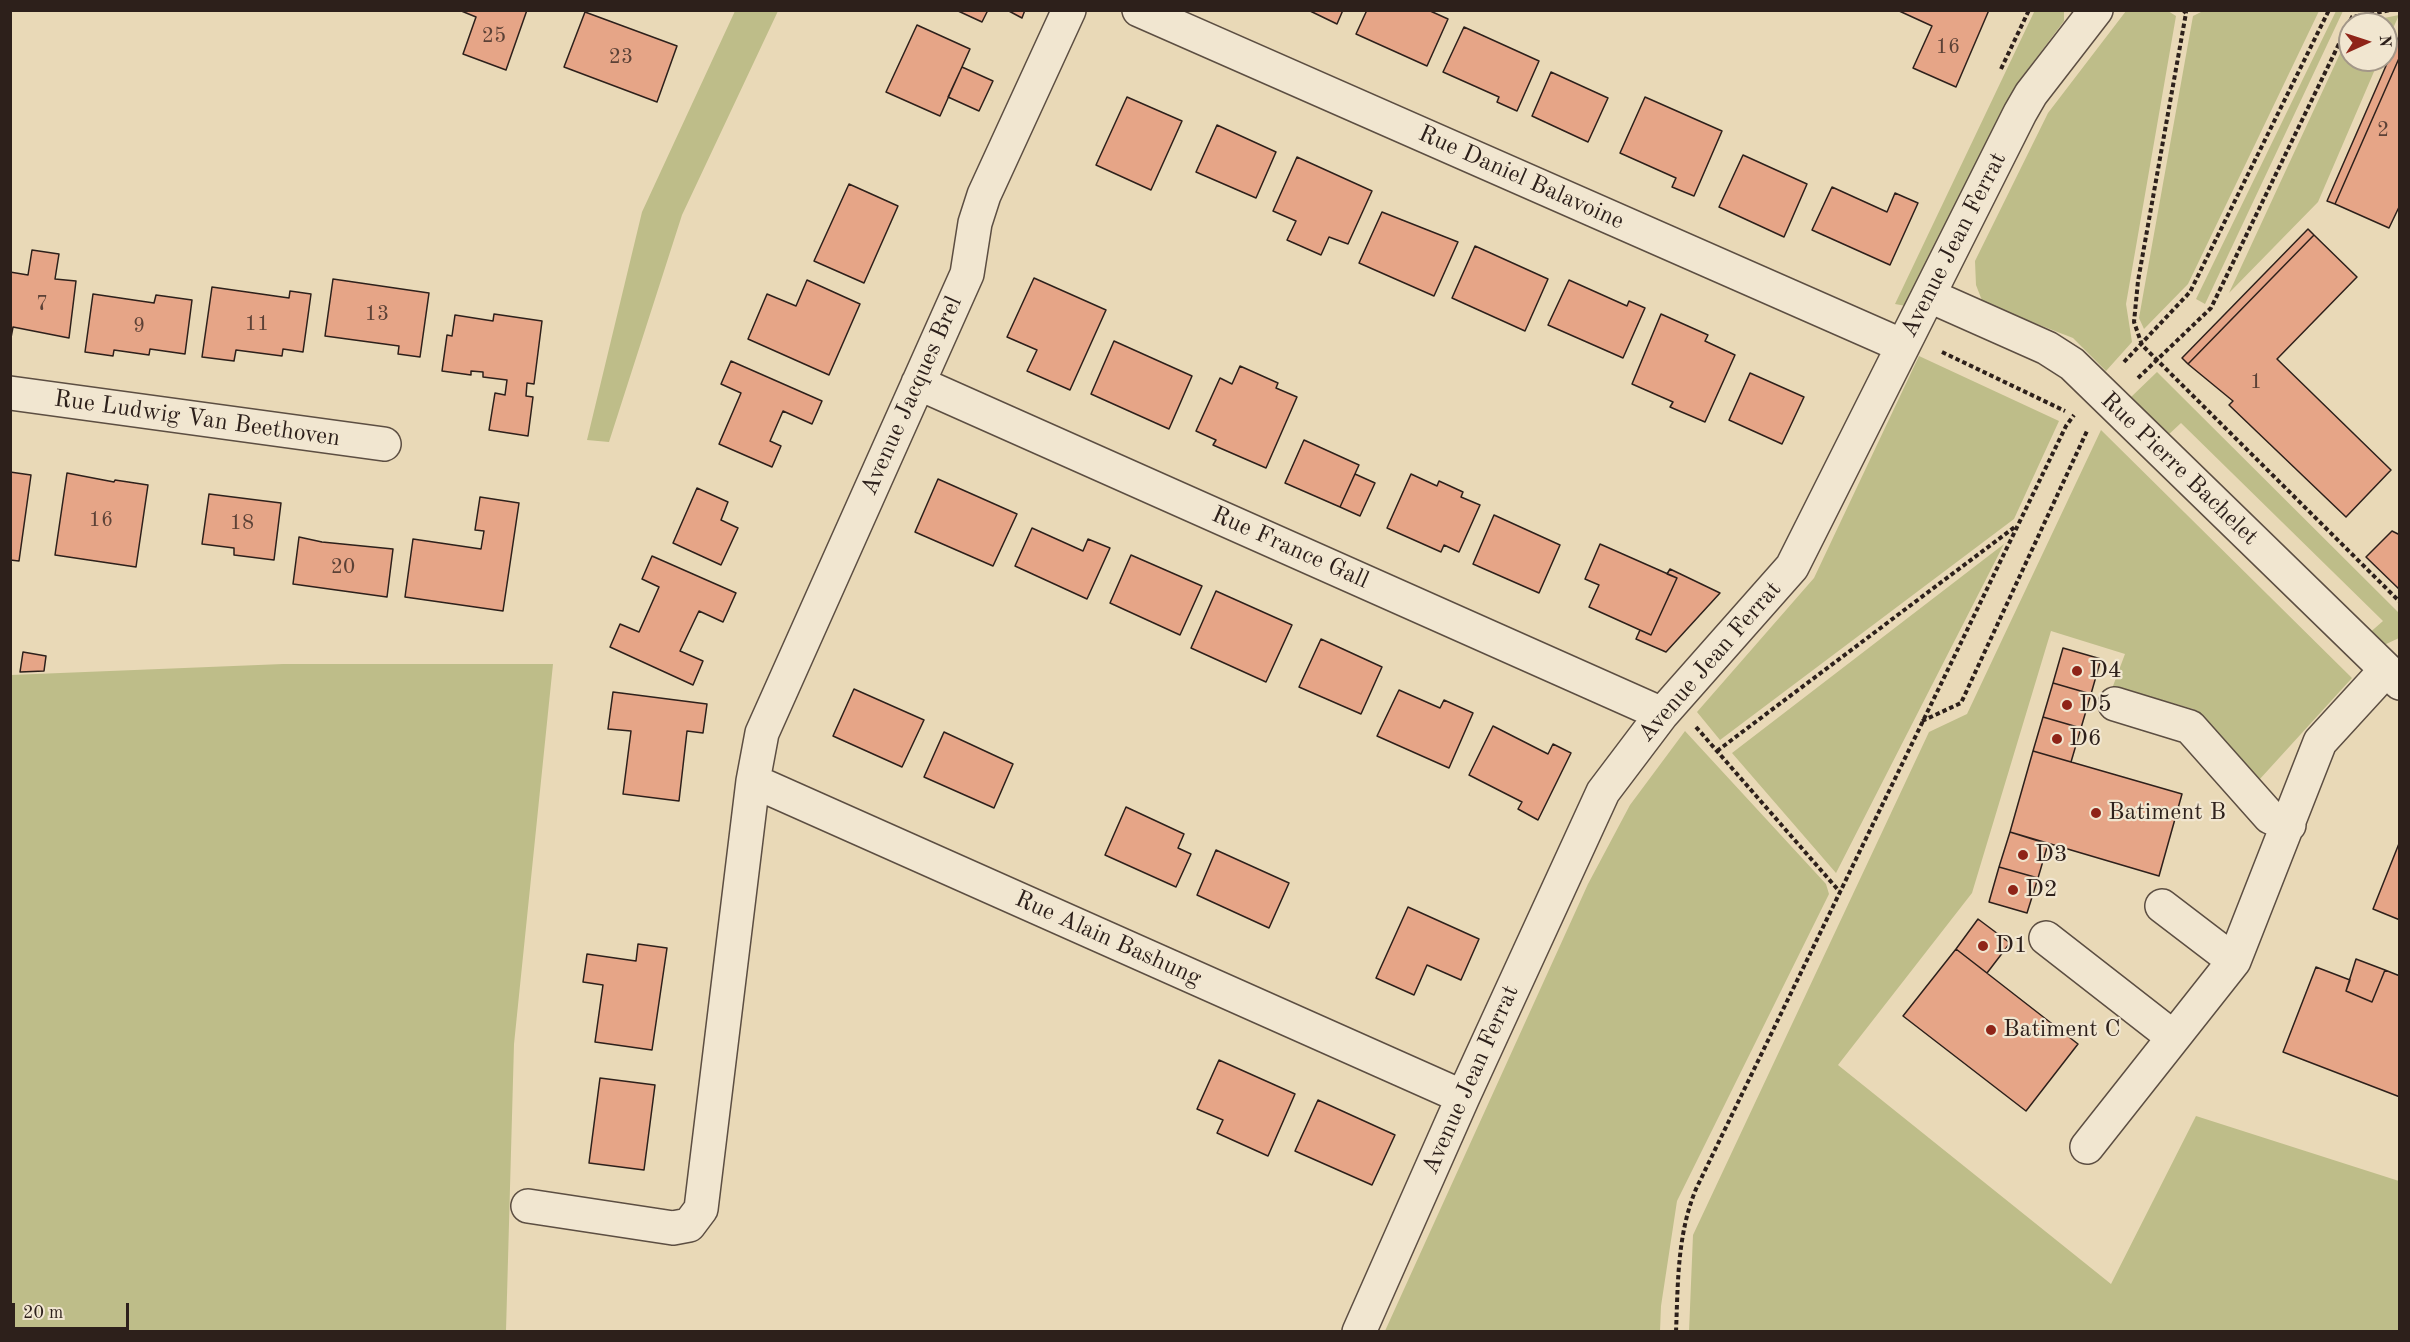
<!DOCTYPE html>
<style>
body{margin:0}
#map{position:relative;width:2410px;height:1342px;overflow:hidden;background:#e9d9b7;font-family:"Old Standard TT",serif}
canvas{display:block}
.frame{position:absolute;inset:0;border:12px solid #2d201b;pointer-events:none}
.north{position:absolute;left:2338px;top:12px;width:60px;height:60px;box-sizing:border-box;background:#f1e6d0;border:2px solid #a39788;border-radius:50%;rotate:87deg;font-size:16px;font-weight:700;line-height:24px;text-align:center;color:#2d201b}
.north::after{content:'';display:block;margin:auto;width:21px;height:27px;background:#8f2418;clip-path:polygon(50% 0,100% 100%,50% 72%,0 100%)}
.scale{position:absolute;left:12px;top:1303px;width:117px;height:27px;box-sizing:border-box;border:3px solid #2d201b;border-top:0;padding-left:8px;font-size:18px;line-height:21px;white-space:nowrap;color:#2d201b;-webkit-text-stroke:4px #f1e6d0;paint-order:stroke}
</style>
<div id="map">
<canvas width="2410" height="1342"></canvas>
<div class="frame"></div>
<div class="north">N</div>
<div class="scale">20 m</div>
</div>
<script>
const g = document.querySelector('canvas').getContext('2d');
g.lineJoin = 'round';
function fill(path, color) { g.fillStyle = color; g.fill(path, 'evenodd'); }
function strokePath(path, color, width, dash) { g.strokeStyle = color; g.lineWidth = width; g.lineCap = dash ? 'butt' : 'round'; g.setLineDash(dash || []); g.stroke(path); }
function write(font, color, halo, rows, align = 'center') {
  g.font = font + ' "Old Standard TT",serif'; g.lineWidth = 4.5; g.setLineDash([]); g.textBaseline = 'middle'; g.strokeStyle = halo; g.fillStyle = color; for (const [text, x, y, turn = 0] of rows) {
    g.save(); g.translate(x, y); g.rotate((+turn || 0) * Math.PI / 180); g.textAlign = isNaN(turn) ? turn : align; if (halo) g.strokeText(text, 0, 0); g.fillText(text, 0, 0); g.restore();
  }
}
const green = new Path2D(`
 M2035,10l29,1v10l-48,64 -110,221 -11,-2z
 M2205,10l114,1 -131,273 -44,45 -5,-11 3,-17 51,-285z
 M735,11h43l-96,204 -73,227 -22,-2 55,-228z
 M2126,11h42l8,5 -50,288 6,38 -26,29 -33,-33 -90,-35 -7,-18 -1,-24 73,-148z
 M2336,11h7l-138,293 -9,-5z
 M2399,15l-13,29v-20h-32z
 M2350,32v28h29l-61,142 -89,91z
 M1919,356l140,65 -45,98 -294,221 -23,-28 117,-134z
 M2157,372l242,241v25l-15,7 -17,-10 16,-14 -202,-198 -14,13 -37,-38z
 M2101,430l251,248 -93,102 -66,-71 -80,-23 12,-32 -74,-23 -79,262 -134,172 273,219 85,-168 203,65v150l-710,1 4,-97 236,-503 38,-18z
 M2004,544l-168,329 -104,-120z
 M283,664h270l-39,380 -8,287h-495v-656z
 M1685,731l141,153 3,10 -152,307 -16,105 -1,25h-275l203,-447 42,-79z`);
const building = new Path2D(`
 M459,10h68l-21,60 -43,-16 13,-37z
 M956,10h32l-6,12z
 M1007,10h18l-3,8z
 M1308,10h35l-6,14z
 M1367,10h61l20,9 -21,47 -71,-32z
 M1897,10h92l-33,77 -43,-19 19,-42z
 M585,12l92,34 -20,56 -93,-35z
 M917,25l53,24 -30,67 -54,-24z
 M1464,27l75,34 -22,50 -20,-9 2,-5 -56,-25z
 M2399,36l1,20 -65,148 -8,-3z
 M2400,56v149l-11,23 -54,-24z
 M962,67l31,14 -14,30 -31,-14z
 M1551,72l57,26 -20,44 -56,-26z
 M1127,97l55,24 -31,69 -55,-25z
 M1645,97l77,34 -28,65 -22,-9 4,-9 -56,-25z
 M1217,125l59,27 -20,46 -60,-26z
 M1743,155l64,29 -23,53 -65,-30z
 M1297,157l75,34 -24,53 -19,-7 -8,18 -34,-15 9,-19 -23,-10z
 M849,184l49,22 -34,77 -50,-22z
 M1832,187l55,25 8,-19 23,10 -28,62 -78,-35z
 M1382,212l76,30 -24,54 -75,-33z
 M2308,229l6,6 -126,129 -6,-6z
 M2314,235l43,42 -80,82 114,111 -45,47 -117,-112 4,-4 -45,-37z
 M1475,246l73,33 -23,52 -73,-33z
 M32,250l27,4 -4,25 21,2 -7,57 -56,-11 -3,16v-71l18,3z
 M1034,278l72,32 -36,80 -43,-19 10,-21 -30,-13z
 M333,279l96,14 -9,64 -22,-3 1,-8 -74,-10z
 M807,280l53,24 -31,71 -81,-36 19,-45 29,12z
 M1569,280l58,26 2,-5 16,7 -22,50 -75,-33z
 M212,287l77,11 1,-7 21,3 -8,58 -20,-3 -1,7 -46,-6 -2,11 -32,-4z
 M93,294l61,9 2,-8 36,5 -7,54 -35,-5 -1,6 -35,-5 -1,6 -28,-4z
 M494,314l48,7 -8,63 -7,-1 -1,13 7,1 -5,39 -39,-6 6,-37 10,2 2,-15 -24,-3v-5l-12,-1v4l-29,-4 5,-36 5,1 3,-21 38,6z
 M1661,314l47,21 -3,6 30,14 -30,67 -35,-15 3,-5 -41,-18z
 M1114,341l78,35 -23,53 -78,-35z
 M731,361l91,40 -10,23 -29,-13 -13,30 11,5 -9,21 -53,-23 22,-51 -20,-9z
 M1240,366l38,17 -2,5 21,9 -31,71 -53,-23 3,-5 -20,-9 24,-53 12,6z
 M1750,373l54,24 -22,47 -53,-24z
 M1304,440l55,25 -19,42 -55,-24z
 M10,472l21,3 -12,86 -9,-1z
 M67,473l47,9 1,-2 33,5 -12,82 -81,-12z
 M1355,474l20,9 -15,33 -20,-9z
 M1411,474l26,12 2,-5 24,11 -2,5 19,8 -21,47 -15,-7 -3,7 -54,-24z
 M938,479l79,35 -24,52 -78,-34z
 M697,488l31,14 -7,18 17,8 -17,37 -48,-22z
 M209,494l72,9 -7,57 -40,-5v-7l-32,-4z
 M480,497l39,6 -16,108 -98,-14 8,-58 68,10 3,-18 -9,-1z
 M1494,515l66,30 -21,48 -66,-29z
 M1032,528l51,23 5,-12 22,9 -23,51 -72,-33z
 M2392,531l8,4v55l-34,-33z
 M299,537l23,5 71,7 -6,48 -94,-13z
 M1600,544l77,34 -26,57 -62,-28 10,-22 -14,-6z
 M1131,555l71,31 -22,49 -70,-32z
 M652,556l84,37 -13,29 -24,-11 -19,40 23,10 -10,24 -83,-38 10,-23 19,8 20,-45 -17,-8z
 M1670,569l50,24 -54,59 -30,-13 4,-9 11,5 26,-57 -10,-4z
 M1216,591l76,34 -26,57 -75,-34z
 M1321,639l61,28 -21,47 -62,-27z
 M2063,648l38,11 -10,35 -38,-11z
 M23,652l23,4 -2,15 -24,1z
 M2053,683l38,11 -10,34 -38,-11z
 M854,689l70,31 -22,47 -69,-31z
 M1399,690l41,18 4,-8 29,13 -24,55 -72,-32z
 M613,692l94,12 -4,29 -16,-2 -8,70 -56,-7 8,-63 -23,-2z
 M2043,717l38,11 -10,34 -38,-11z
 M1493,726l55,28 5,-10 18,9 -33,67 -20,-11 4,-7 -53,-27z
 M944,732l69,32 -19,44 -70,-31z
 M2033,751l149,43 -23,82 -149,-44z
 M1126,807l58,27 -6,14 13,6 -15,33 -71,-32z
 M2010,832l38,12 -10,34 -39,-11z
 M2400,841v79l-27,-11z
 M1216,850l73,33 -20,45 -72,-33z
 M1999,867l39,11 -11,35 -38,-11z
 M1408,907l71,32 -18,41 -34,-15 -13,30 -38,-17z
 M1978,919l32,24 -23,30 -31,-24z
 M638,944l29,4 -15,102 -57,-8 8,-57 -20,-3 4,-28 49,7z
 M1956,949l122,95 -52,67 -123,-95z
 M2356,959l29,11 -13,32 -26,-11z
 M2316,967l34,13 -4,11 26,11 13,-32 15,6v121l-117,-45z
 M1219,1060l76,34 -27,62 -51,-23 6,-13 -26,-11z
 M600,1078l55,7 -11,85 -55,-7z
 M1318,1100l77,35 -23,50 -77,-34z`);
const path = new Path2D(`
 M2183,10l3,3 -48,268 -4,41 8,23 258,257
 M2001,69l28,-59
 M1942,352l123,59
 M2124,362l66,-70 139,-282
 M2138,378l73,-70 141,-291 39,-7
 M1922,721l39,-18 126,-272
 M1696,727l144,165
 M1717,751l299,-225
 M1676,1332c2,-49 1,-97 20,-143l370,-763 8,-11`);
const minor = new Path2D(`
 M1139,10l764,336
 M1930,296l117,52 25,16 328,319
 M918,383l744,331
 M10,393l374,51
 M2115,704l75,23 80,90 19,8
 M753,781l710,316
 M2162,906l72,55
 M2046,938l127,99
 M2087,1147l147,-186 86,-219 65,-71
 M528,1206l145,22 16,-3 12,-16 52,-428 9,-48 205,-459 8,-51 9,-28 85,-185
 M1359,1332l104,-235 140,-305 59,-78 130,-147 228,-454 11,-19 65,-84`);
const markers = [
 [2077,671,6,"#8f2418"],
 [2067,705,6,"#8f2418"],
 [2057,739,6,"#8f2418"],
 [2096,813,6,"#8f2418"],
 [2023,855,6,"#8f2418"],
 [2013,890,6,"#8f2418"],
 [1983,946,6,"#8f2418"],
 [1991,1030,6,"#8f2418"]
];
const numberNames = [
 ["25",494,36],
 ["16",1948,47],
 ["23",621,57],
 ["2",2383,130],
 ["7",42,304],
 ["13",377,314],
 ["11",257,324],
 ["9",139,326],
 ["1",2256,382],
 ["16",101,520],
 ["18",242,523],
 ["20",343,567]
];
const streetNames = [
 ["Rue Daniel Balavoine",1521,178,24],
 ["Avenue Jean Ferrat",1954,245,-63],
 ["Avenue Jacques Brel",912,396,-66],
 ["Rue Ludwig Van Beethoven",197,419,8],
 ["Rue Pierre Bachelet",2179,469,44],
 ["Rue France Gall",1290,548,24],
 ["Avenue Jean Ferrat",1710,662,-49],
 ["Rue Alain Bashung",1108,939,24],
 ["Avenue Jean Ferrat",1471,1080,-66]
];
const poiNames = [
 ["D4",2089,671],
 ["D5",2079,705],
 ["D6",2069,739],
 ["Batiment B",2108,813],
 ["D3",2035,855],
 ["D2",2025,890],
 ["D1",1995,946],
 ["Batiment C",2003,1030]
];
fill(green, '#bebd89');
fill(building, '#e6a587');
strokePath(building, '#2d201b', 1.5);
strokePath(minor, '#5c4e42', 36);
strokePath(path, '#2d201b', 4, [4.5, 3]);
strokePath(minor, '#f1e6d0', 33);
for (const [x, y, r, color] of markers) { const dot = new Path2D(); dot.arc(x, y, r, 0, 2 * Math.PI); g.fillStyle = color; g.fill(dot); strokePath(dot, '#f1e6d0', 2); }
write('21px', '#5b4136', null, numberNames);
write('24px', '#2d201b', '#f1e6d0', streetNames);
write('24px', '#2d201b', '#f1e6d0', poiNames, 'left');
</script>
